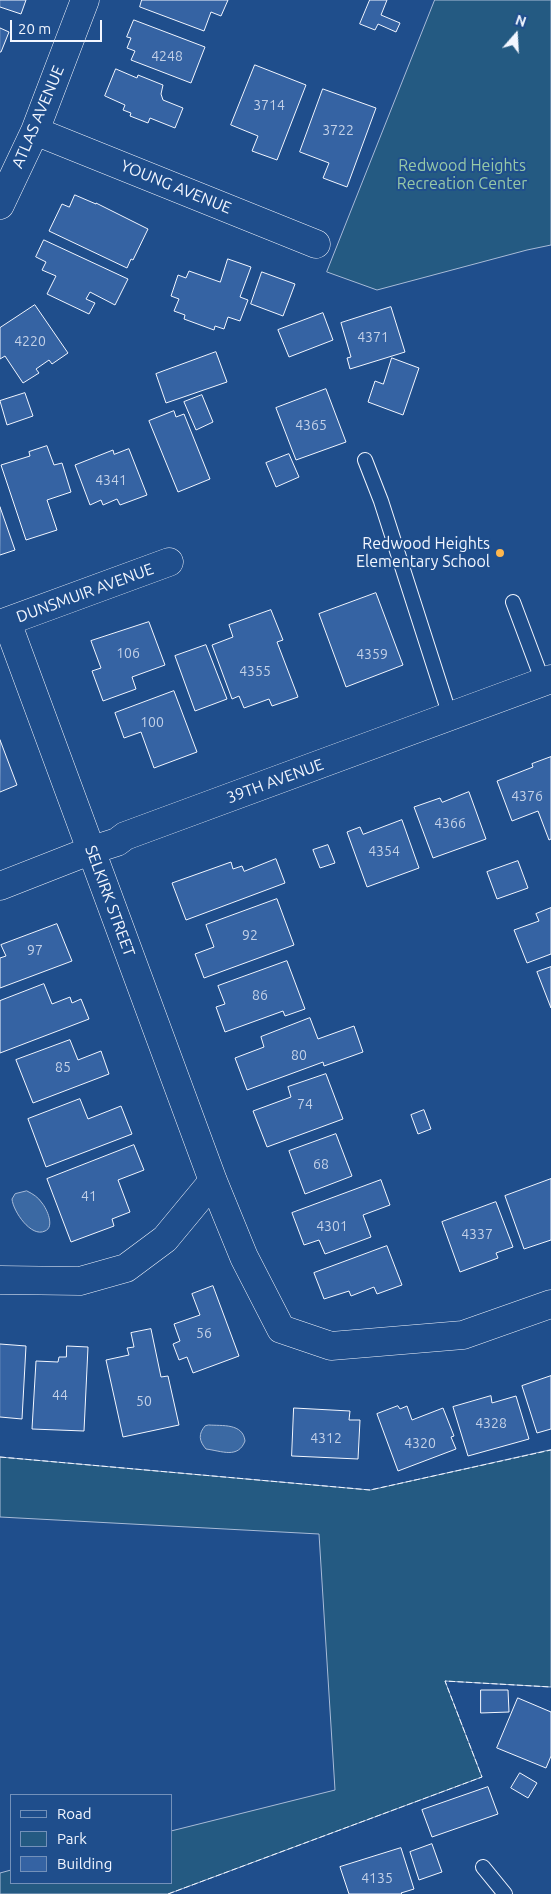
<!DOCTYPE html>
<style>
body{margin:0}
#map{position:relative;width:551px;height:1894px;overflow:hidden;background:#1f4e8c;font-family:Ubuntu,sans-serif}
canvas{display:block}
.legend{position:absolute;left:10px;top:1794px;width:162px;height:90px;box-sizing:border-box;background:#1f4e8c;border:1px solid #7391ba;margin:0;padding:6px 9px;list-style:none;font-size:15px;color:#f2f6ff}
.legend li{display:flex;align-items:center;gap:10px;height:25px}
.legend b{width:25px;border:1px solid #7391ba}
.north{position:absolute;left:491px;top:10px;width:50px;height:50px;-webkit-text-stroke:4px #1f4e8c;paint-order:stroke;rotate:19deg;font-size:14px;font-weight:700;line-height:20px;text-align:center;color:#f2f6ff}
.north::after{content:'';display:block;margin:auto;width:18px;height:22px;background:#f2f6ff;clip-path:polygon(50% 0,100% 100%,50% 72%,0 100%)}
.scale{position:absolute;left:10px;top:20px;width:92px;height:22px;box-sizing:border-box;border:2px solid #f2f6ff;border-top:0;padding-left:6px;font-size:15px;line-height:18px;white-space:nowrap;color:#f2f6ff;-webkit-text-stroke:4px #1f4e8c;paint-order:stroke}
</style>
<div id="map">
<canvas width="551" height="1894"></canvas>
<ul class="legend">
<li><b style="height:6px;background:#1f4e8c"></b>Road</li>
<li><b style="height:14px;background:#245a82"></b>Park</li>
<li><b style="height:14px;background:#3563a3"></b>Building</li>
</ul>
<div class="north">N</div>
<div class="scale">20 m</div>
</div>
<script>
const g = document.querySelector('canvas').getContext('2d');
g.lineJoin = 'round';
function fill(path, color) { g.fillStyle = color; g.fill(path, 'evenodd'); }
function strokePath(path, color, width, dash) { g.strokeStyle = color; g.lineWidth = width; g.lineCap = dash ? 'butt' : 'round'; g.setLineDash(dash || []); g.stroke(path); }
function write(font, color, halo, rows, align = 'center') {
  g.font = font + ' Ubuntu,sans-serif'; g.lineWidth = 4; g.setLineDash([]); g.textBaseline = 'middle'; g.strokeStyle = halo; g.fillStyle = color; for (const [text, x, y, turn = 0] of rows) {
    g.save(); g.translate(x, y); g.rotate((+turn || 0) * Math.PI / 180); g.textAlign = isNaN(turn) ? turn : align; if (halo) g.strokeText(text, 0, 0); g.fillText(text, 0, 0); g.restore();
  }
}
const green = new Path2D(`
 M435,0h116v245l-24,5 -150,40 -50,-18z
 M551,1450v237l-106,-6 37,96 -314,117h-168v-21l11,-3v13h160v-52l164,-41 -16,-256 -319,-17v-60l370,33z`);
const water = new Path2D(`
 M27,1191c6,3 11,6 15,12 5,6 13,24 3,28 -14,7 -32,-20 -33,-32l3,-5z
 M209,1425c13,1 34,-2 36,16 -7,18 -23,10 -39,8 -7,-8 -8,-15 -1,-23z`);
const building = new Path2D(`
 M0,0h26l-5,14 -21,-7z
 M142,0h86l-7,16 -10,-4 -7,19 -64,-24z
 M370,0h17l-6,15 19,8 -4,9 -18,-8 -3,6 -15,-6z
 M134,20l71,27 -14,36 -60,-23 4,-9 -8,-3 4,-10 -4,-1z
 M0,28l9,4 -8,20h-1z
 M255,65l51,20 -29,75 -25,-9 6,-15 -27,-11z
 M116,69l21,9 1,-3 25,10 -2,9 2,6 20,8 -8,20 -25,-10 -2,5 -18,-7 1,-3 -8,-3 2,-5 -20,-9z
 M323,89l53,19 -29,79 -24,-9 6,-15 -29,-11z
 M75,195l21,9v-1l52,26 -15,31 -2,-1 -4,9 -78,-37 13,-27 7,3z
 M44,240l84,39 -13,26 -25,-13 -4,7 9,4 -6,11 -42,-20 9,-18 -14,-6 4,-8 -10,-5z
 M228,259l23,8 -11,30 8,3 -8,21 -12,-4 -4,12 -9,-3 -1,4 -30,-11 1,-4 -11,-4 5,-12 -8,-3 7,-21 8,3 3,-7 31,11z
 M262,272l33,12 -12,32 -32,-12z
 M35,305l33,48 -16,11 -3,-4 -13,9 3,4 -16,10 -18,-27 -5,3v-31z
 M391,307l14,45 -55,17 -3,-11 4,-1 -10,-34z
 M323,313l10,27 -44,17 -11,-27z
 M216,352l11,30 -61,21 -10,-29z
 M392,358l27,10 -16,47 -35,-13 7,-21 8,3z
 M326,389l20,53 -50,18 -20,-52z
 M25,393l8,23 -26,9 -7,-24z
 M202,395l11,27 -17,8 -12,-28z
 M174,411l2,6 8,-3 26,65 -32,13 -29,-71z
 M47,446l7,19 8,-2 9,29 -24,8 10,30 -31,10 -25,-75 29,-9 -1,-4z
 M129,449l18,46 -27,10 -3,-6 -14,6 -2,-5 -11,5 -15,-40 38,-15 1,4z
 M289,454l10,23 -23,10 -10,-24z
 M0,507l15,43 -15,5z
 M376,593l27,72 -57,22 -27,-73z
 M271,610l12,30 -6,2 21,55 -26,9 -3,-7 -25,9 -5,-12 -7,3 -20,-54 21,-8 -4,-12z
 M149,622l16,43 -33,12 4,12 -33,12 -11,-30 9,-3 -10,-27z
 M206,645l21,54 -32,12 -20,-55z
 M174,691l23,61 -43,16 -13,-36 -17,6 -9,-25z
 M0,740l17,45 -17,7z
 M551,757v82l-2,1 -11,-29 -26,10 -15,-40 36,-14 -1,-3z
 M469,792l17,47 -53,19 -19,-51 26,-9 2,4z
 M402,820l17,48 -52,19 -20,-55 13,-5 3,7z
 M328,845l7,18 -15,5 -7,-18z
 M276,859l9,24 -99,37 -14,-37 59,-21 2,7 9,-3 2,5z
 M518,861l10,27 -31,11 -10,-27z
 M277,899l17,46 -90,33 -9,-24 19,-7 -8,-22z
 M551,908v46l-24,9 -13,-33 25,-9 -3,-7z
 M57,924l15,37 -72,27v-30l6,-2 -5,-11z
 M287,961l18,48 -20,7 -2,-5 -58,21 -9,-25 9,-3 -7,-18z
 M551,967v41l-14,-36z
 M44,984l8,20 18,-7 2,6 9,-4 8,20 -89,34v-52z
 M310,1018l8,21 36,-13 9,26 -39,14 -1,-4 -76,28 -12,-32 29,-11 -3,-10z
 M70,1040l8,20 23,-9 8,23 -76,29 -17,-43z
 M326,1074l17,45 -76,28 -14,-36 38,-14 -3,-10z
 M80,1099l8,20 33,-13 11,28 -86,33 -18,-48z
 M424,1110l7,19 -13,5 -7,-19z
 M336,1134l16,42 -47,18 -16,-43z
 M134,1145l10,25 -26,10 12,32 -18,7 2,7 -43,16 -24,-63z
 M551,1179v61l-27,9 -19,-53z
 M381,1180l9,25 -27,10 8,22 -46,17 -6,-14 -15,5 -12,-32z
 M496,1202l17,45 -17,6 2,5 -38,14 -18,-50z
 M387,1246l15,39 -25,9 -3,-7 -23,9 -2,-5 -25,8 -10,-26z
 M213,1286l26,70 -46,17 -6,-16 -8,3 -6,-16 7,-3 -6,-17 26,-9 -8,-21z
 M151,1329l10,48 7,-1 11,49 -56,12 -17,-77 23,-5 -2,-7 7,-1 -3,-14z
 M0,1344l26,2 -4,73 -22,-2z
 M67,1346l21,1 -4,84 -52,-2 4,-68 22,1 1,-5h7z
 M551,1376v53l-14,4 -15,-47z
 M491,1396l1,7 24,-7 13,43 -61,17 -15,-49z
 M398,1406l2,3 7,-3 5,14 31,-12 11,28 -3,1 5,12 -58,22 -21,-57z
 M294,1408l56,3 -1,9h11l-2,39 -66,-3z
 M481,1690h27l1,22 -28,1z
 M518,1698l33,14v44l-5,12 -49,-20z
 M520,1773l17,10 -9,15 -17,-10z
 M488,1787l10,27 -66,23 -10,-27z
 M432,1844l10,28 -23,8 -9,-28z
 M401,1848l13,41 -13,4 1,1h-53l-9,-27z`);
const lane = new Path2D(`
 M365,460l16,41 69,215
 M513,602l30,80
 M483,1867l22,27`);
const street = new Path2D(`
 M35,131l281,113
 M0,205l35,-74 50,-131
 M7,622l206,559 31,76 37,72 50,17 132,-11 88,-31
 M0,624l169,-62
 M0,886l92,-36 25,-8 8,-6 426,-157
 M0,1280l80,1 46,-13 39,-29 48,-58`);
const fence = new Path2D(`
 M0,1457l370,33 181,-40
 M168,1894l314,-117 -37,-96 106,6`);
const markers = [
 [500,553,5,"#ffb74d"]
];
const numberNames = [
 ["4248",167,56],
 ["3714",269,105],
 ["3722",338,130],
 ["4371",373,337],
 ["4220",30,341],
 ["4365",311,425],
 ["4341",111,480],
 ["106",128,653],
 ["4359",372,654],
 ["4355",255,671],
 ["100",152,722],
 ["4376",527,796],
 ["4366",450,823],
 ["4354",384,851],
 ["92",250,935],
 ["97",35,950],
 ["86",260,995],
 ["80",299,1055],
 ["85",63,1067],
 ["74",305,1104],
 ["68",321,1164],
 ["41",89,1196],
 ["4301",332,1226],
 ["4337",477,1234],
 ["56",204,1333],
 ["44",60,1395],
 ["50",144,1401],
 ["4328",491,1423],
 ["4312",326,1438],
 ["4320",420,1443],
 ["4135",377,1878]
];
const streetNames = [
 ["ATLAS AVENUE",38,117,-67],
 ["YOUNG AVENUE",176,187,22],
 ["DUNSMUIR AVENUE",85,593,-20],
 ["39TH AVENUE",275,781,-20],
 ["SELKIRK STREET",110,901,70]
];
const parkNames = [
 ["Redwood Heights",462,166],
 ["Recreation Center",462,184]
];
const poiNames = [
 ["Redwood Heights",490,544],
 ["Elementary School",490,562]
];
fill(green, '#245a82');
strokePath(green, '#a8bbd7', 1);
fill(water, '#3b69a3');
strokePath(water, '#a8bbd7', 1);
fill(building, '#3563a3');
strokePath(building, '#f2f6ff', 1);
strokePath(lane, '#f2f6ff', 16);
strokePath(street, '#f2f6ff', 29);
strokePath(lane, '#1f4e8c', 14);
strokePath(street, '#1f4e8c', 28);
strokePath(fence, '#f2f6ff', 1, [6, 2.5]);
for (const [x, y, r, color] of markers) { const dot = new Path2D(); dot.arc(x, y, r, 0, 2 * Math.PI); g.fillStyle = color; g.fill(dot); strokePath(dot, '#1f4e8c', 2); }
write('14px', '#c3d1e8', null, numberNames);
write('16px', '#f2f6ff', '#1f4e8c', streetNames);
write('16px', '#97c8a6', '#1f4e8c', parkNames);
write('16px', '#f2f6ff', '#1f4e8c', poiNames, 'right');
</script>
